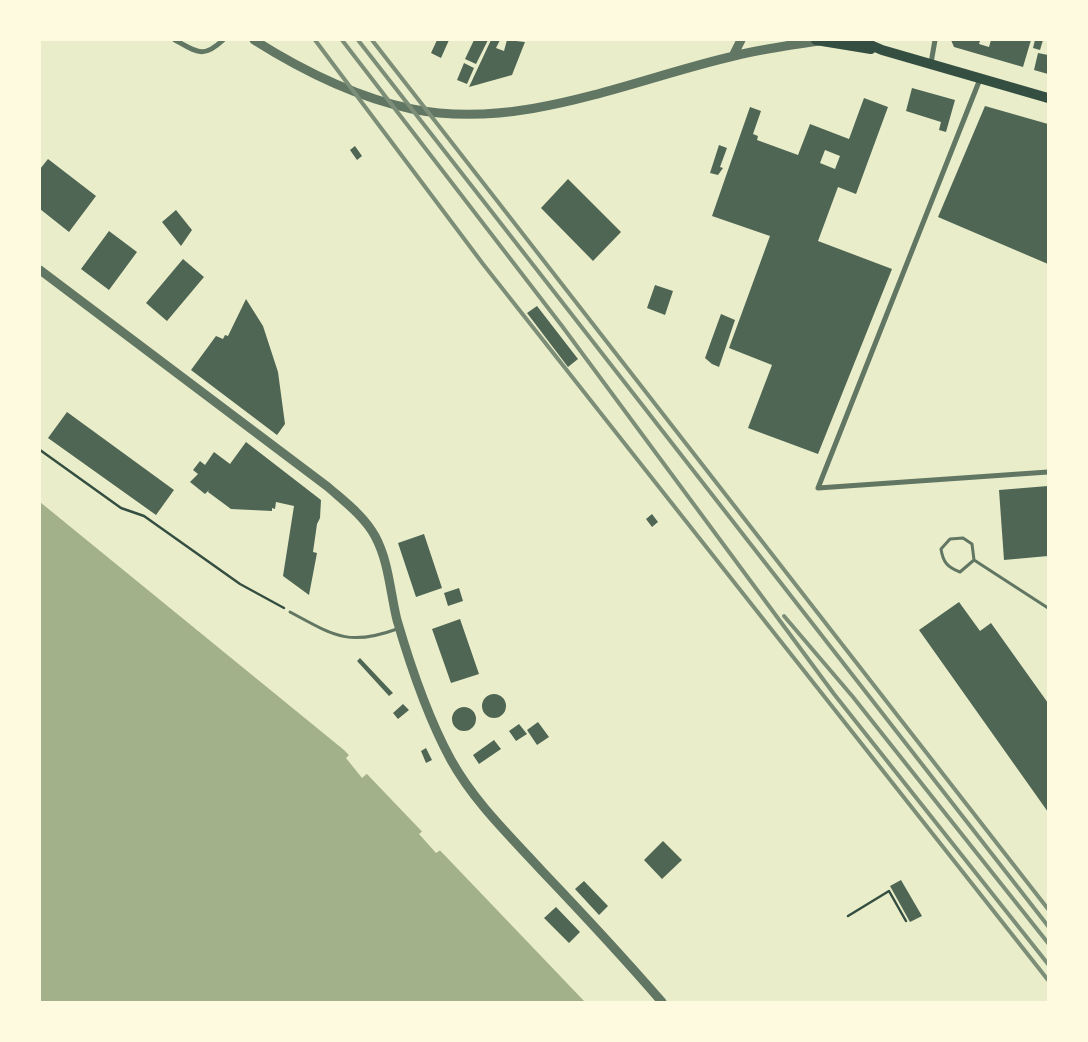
<!DOCTYPE html>
<style>
body{margin:0}
#map{position:relative;width:1088px;height:1042px;overflow:hidden;background:#e9edc9;font-family:Rubik,sans-serif}
canvas{display:block}
.frame{position:absolute;inset:0;border:41px solid #fefae0;pointer-events:none}
</style>
<div id="map">
<canvas width="1088" height="1042"></canvas>
<div class="frame"></div>
</div>
<script>
const g = document.querySelector('canvas').getContext('2d');
g.lineJoin = 'round';
function fill(path, color) { g.fillStyle = color; g.fill(path, 'evenodd'); }
function strokePath(path, color, width, dash) { g.strokeStyle = color; g.lineWidth = width; g.lineCap = dash ? 'butt' : 'round'; g.setLineDash(dash || []); g.stroke(path); }
const water = new Path2D(`
 M40,502l304,248 241,252h-545z`);
const pier = new Path2D(`
 M351,753l18,19 -7,6 -16,-20z
 M424,830l18,19 -6,4 -17,-19z`);
const building = new Path2D(`
 M437,40h12l-8,18 -10,-5z
 M474,40h14l-12,24 -11,-5z
 M491,40h9l-4,8 8,3 3,-11 18,2 -13,33 -43,12z
 M951,40h27l2,1 -1,3 10,3 2,-7h40l-8,27 -69,-20z
 M1035,40h8l-3,10 -7,-2z
 M1038,53l10,2v19l-14,-4z
 M464,63l10,5 -7,16 -10,-4z
 M912,88l43,12 -9,32 -7,-2 2,-8 -35,-11z
 M864,98l24,9 -32,87 -18,-7 -20,54 74,28 -74,185 -70,-26 24,-63 -43,-17 41,-112 -58,-20 38,-109 11,4 -8,23 5,2 -1,4 41,15 12,-31 39,15zM825,150l15,6 -5,13 -15,-6z
 M985,106l63,18v140l-110,-47z
 M719,145l8,3 -7,19 3,1 -5,7 -8,-2z
 M355,146l7,10 -5,4 -7,-10z
 M48,159l48,37 -27,36 -29,-23v-40z
 M568,179l53,53 -28,29 -52,-53z
 M176,210l16,20 -11,16 -19,-24z
 M109,231l28,21 -28,38 -28,-21z
 M183,259l21,18 -37,44 -21,-18z
 M655,285l18,6 -8,24 -18,-7z
 M246,299l17,27 15,46 7,52 -8,11 -86,-65 25,-34 7,3 2,-4 3,1z
 M537,306l41,53 -10,8 -41,-54z
 M721,314l14,6 -16,47 -7,-3 -7,-6z
 M67,412l107,78 -18,25 -108,-77z
 M246,442l75,58 -1,18 -3,6 -4,28 4,1 -8,42 -26,-19 11,-70 -18,-4 -1,7 -3,-1v3l-41,-2 -23,-17 1,-2 -4,4 -15,-12 8,-8 -5,-4 7,-9 5,4 9,-13 16,12z
 M1048,486v70l-44,4 -5,-70z
 M652,514l6,8 -6,5 -6,-8z
 M424,534l18,54 -26,9 -18,-54z
 M459,588l4,13 -15,5 -4,-13z
 M959,602l21,29 11,-8 57,80v109l-129,-182z
 M460,619l19,55 -28,9 -19,-54z
 M360,658l33,35 -4,3 -32,-35z
 M482 706a12 12 0 1 1 24 0a12 12 0 1 1-24 0Z
 M403,704l6,6 -11,9 -5,-6z
 M452 719a12 12 0 1 1 24 0a12 12 0 1 1-24 0Z
 M538,722l11,15 -12,8 -10,-15z
 M519,724l8,10 -11,7 -7,-10z
 M494,740l7,9 -22,15 -6,-9z
 M426,748l6,12 -6,3 -5,-12z
 M663,841l19,19 -20,19 -18,-19z
 M901,880l21,36 -12,6 -20,-36z
 M584,881l24,25 -9,9 -24,-26z
 M556,907l24,25 -11,11 -25,-25z`);
const path = new Path2D(`
 M40,450l81,58 23,8 96,68 44,24
 M848,916l41,-25 17,30`);
const service = new Path2D(`
 M963,538l9,6 2,16 -14,12c-13,-5 -17,-10 -19,-23l9,-10z
 M974,560l74,48
 M290,612c43,23 58,35 107,17`);
const minor = new Path2D(`
 M175,40c22,12 28,19 48,0
 M931,63l4,-23
 M980,79l-162,409 230,-16`);
const tertiary = new Path2D(`
 M254,40c49,31 101,57 158,69 109,22 218,-29 322,-53 28,-7 57,-11 85,-15
 M733,56l8,-16
 M40,270l288,217c17,15 36,29 47,49 14,26 15,56 22,84 14,48 30,96 54,140 24,43 59,76 91,111 41,43 81,86 120,131`);
const secondary = new Path2D(`
 M816,40l55,9
 M859,40l23,10 166,48`);
const rail = new Path2D(`
 M315,40l168,224 565,716
 M342,40l220,286 272,368 214,270
 M358,40l690,886
 M372,40l676,869
 M784,616l69,81 195,246`);
fill(water, '#a3b18a');
fill(pier, '#e9edc9');
fill(building, '#4f6655');
strokePath(path, '#344e41', 2.5);
strokePath(service, '#617663', 3);
strokePath(minor, '#617663', 5);
strokePath(tertiary, '#617663', 9);
strokePath(secondary, '#344e41', 10);
strokePath(rail, '#7c8e77', 4);
</script>
